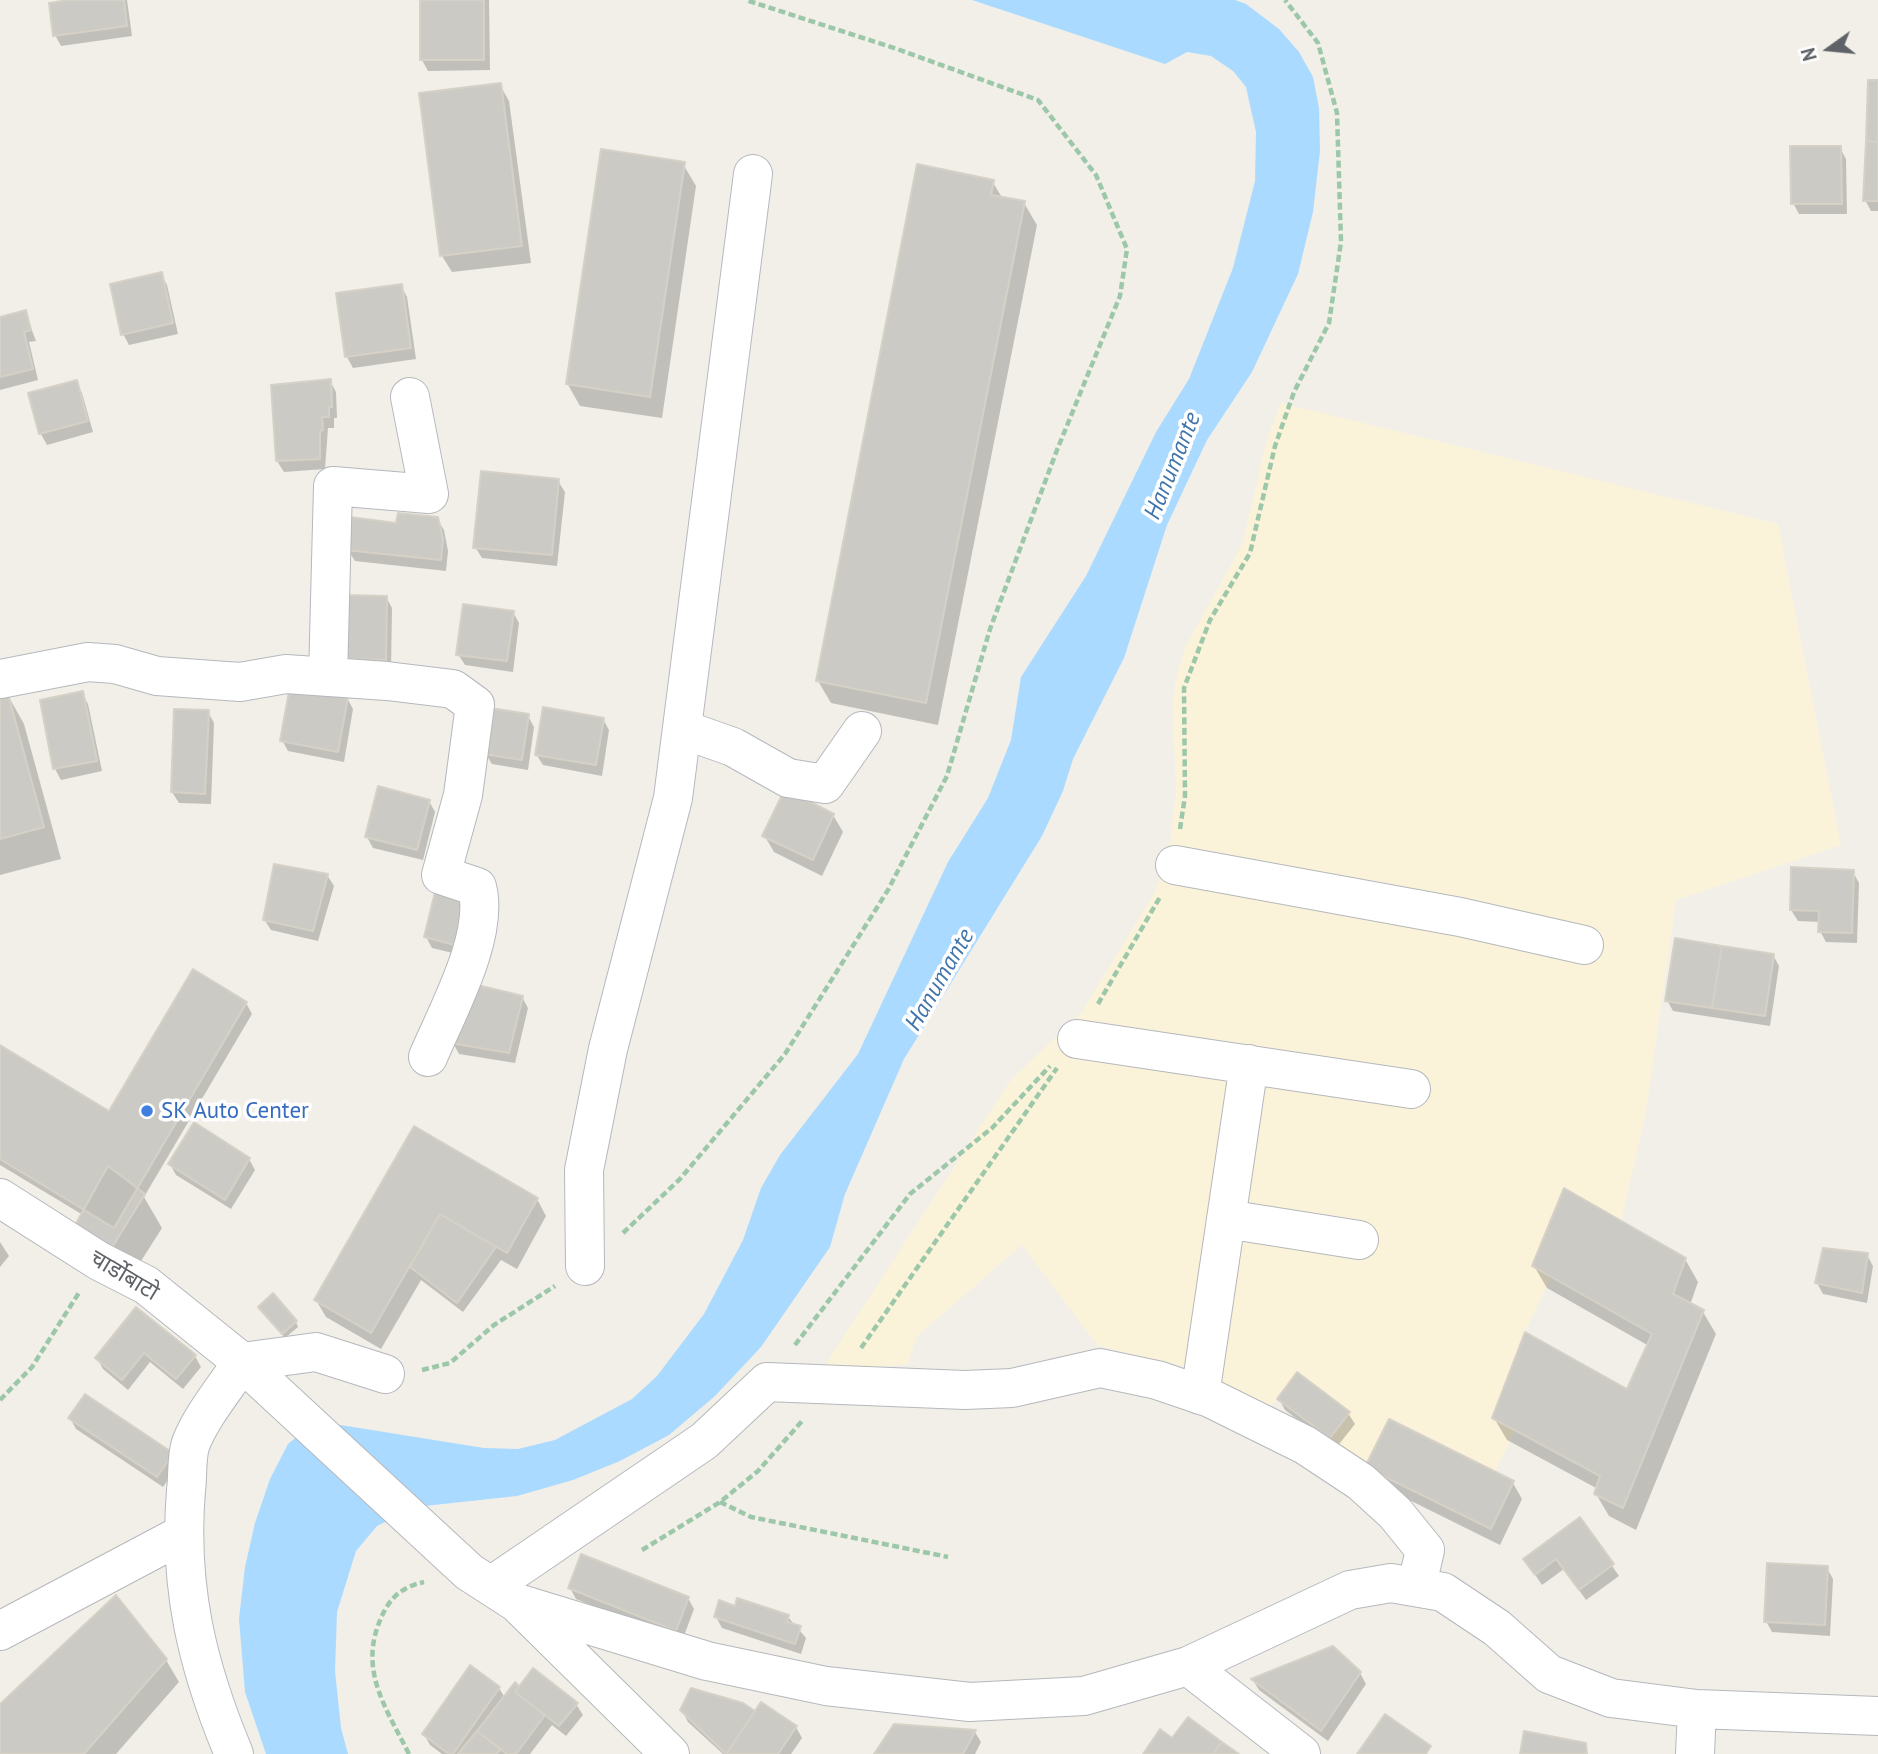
<!DOCTYPE html>
<meta charset="utf-8">
<style>
body{margin:0}
#map{position:relative;width:1878px;height:1754px;overflow:hidden;background:#f1efe8;font-family:"PT Sans",sans-serif}
canvas{display:block}
.north{position:absolute;left:1794px;top:14px;width:70px;height:70px;-webkit-text-stroke:5px #fff;paint-order:stroke;rotate:255deg;font-size:19px;font-weight:700;line-height:28px;text-align:center;color:#5f6368}
.north::after{content:'';display:block;margin:auto;width:24px;height:32px;background:#5f6368;clip-path:polygon(50% 0,100% 100%,50% 72%,0 100%)}
</style>
<div id="map">
<canvas width="1878" height="1754"></canvas>
<div class="north">N</div>
</div>
<script>
const g = document.querySelector('canvas').getContext('2d');
g.lineJoin = 'round';
function fill(path, color) { g.fillStyle = color; g.fill(path, 'evenodd'); }
function strokePath(path, color, width, dash) { g.strokeStyle = color; g.lineWidth = width; g.lineCap = dash ? 'butt' : 'round'; g.setLineDash(dash || []); g.stroke(path); }
function write(font, color, halo, rows, align = 'center') {
  g.font = font + ' "PT Sans","Noto Sans Devanagari",sans-serif'; g.lineWidth = 7; g.setLineDash([]); g.textBaseline = 'middle'; g.strokeStyle = halo; g.fillStyle = color; for (const [text, x, y, turn = 0] of rows) {
    g.save(); g.translate(x, y); g.rotate((+turn || 0) * Math.PI / 180); g.textAlign = isNaN(turn) ? turn : align; if (halo) g.strokeText(text, 0, 0); g.fillText(text, 0, 0); g.restore();
  }
}
const sand = new Path2D(`
 M1281,403l497,121 63,321 -165,55 -31,217 -24,104 -57,-32 -32,77 19,11 -26,55 -10,98 -20,42 -106,-53 -24,48 -35,-29 19,-27 -52,-39 -27,36 -79,-40 -93,-22 -76,-101 -105,91 -9,28 -63,6 -19,-6 184,-283 72,-69 71,-117 15,-33 8,-71 -3,-78 2,-31 11,-36 57,-103 23,-101z`);
const water = new Path2D(`
 M972,0h263l11,4 33,25 20,23 14,25 6,31 1,43 -7,61 -15,62 -46,98 -45,68 -40,85 -43,133 -51,101 -10,32 -21,45 -138,223 -59,135 -15,53 -69,100 -46,49 -46,39 -49,26 -47,19 -56,16 -102,11 -38,19 -21,25 -19,61 -2,59 6,57 7,26h-82l-21,-62 -6,-73 6,-52 10,-44 15,-44 18,-35 16,-13 30,-7 150,24 34,1 37,-9 77,-41 25,-23 47,-62 39,-74 18,-52 19,-33 78,-101 90,-192 40,-64 23,-58 10,-63 65,-101 70,-144 33,-53 44,-111 22,-87 1,-49 -10,-45 -13,-16 -22,-15 -24,-4 -22,12z`);
const shadow = new Path2D(`
 M70,0h57l5,36 -71,10 -6,-11z
 M422,0h67l1,70 -62,1 -6,-11z
 M1878,82v129h-7l-6,-11z
 M500,85l9,16 22,162 -79,9 -10,-16z
 M1840,148l6,11 1,55h-48l-6,-11z
 M683,164l13,22 -34,232 -82,-12 -13,-23z
 M992,181l11,18 21,4 13,22 -99,500 -107,-22 -13,-22z
 M161,274l6,11 11,49 -49,11 -6,-11z
 M401,286l6,11 9,62 -63,9 -6,-11 -9,-62z
 M25,312l11,29 -7,1 9,38 -38,10v-72z
 M330,381l6,11 1,26h-3v10h-6l-3,41 -41,3 -7,-11z
 M76,382l6,11 11,39 -46,13 -6,-11 -11,-40z
 M558,481l7,11 -8,74 -75,-8 -7,-11z
 M437,519l7,11 4,21 -2,20 -91,-10 -7,-11 50,-25z
 M386,597l6,11 -1,62 -47,-12z
 M513,612l6,11 -6,49 -48,-7 -7,-11z
 M6,692l18,32 37,135 -61,16v-182z
 M82,693l6,11 14,67 -41,9 -6,-11 -13,-68z
 M347,698l6,11 -9,53 -56,-11 -6,-11z
 M208,712l6,11 -3,81 -32,-1 -7,-11z
 M528,716l6,11 -6,43 -36,-6 -7,-11z
 M603,719l6,11 -7,46 -59,-11 -7,-11z
 M429,801l6,11 -12,48 -50,-12 -6,-11z
 M833,815l10,17 -21,44 -48,-24 -10,-17z
 M1853,872l6,11 -2,60 -31,-1 -6,-11v-9l-22,-1 -7,-11z
 M327,875l7,11 -16,55 -47,-11 -7,-11z
 M436,894l29,62 -33,-8 -6,-11z
 M1773,955l6,11 -9,60 -97,-15 -6,-11z
 M522,997l6,11 -13,55 -56,-9 -6,-11z
 M246,1003l6,11 -108,183 18,31 -33,52 -46,-65 -83,-50v-117l110,65z
 M415,1129l122,70 9,17 -29,53 -16,-9 -38,52 -42,-32 -40,69 -55,-32 -10,-17z
 M249,1159l6,11 -24,39 -55,-34 -6,-11z
 M0,1242l9,14 -9,11z
 M1867,1255l6,11 -6,37 -44,-9 -6,-11z
 M1685,1259l13,23 -8,23 13,7 13,22 -80,196 -27,-14 -13,-22 2,-5 -91,-49 -13,-22 134,-27 21,-45 -102,-58 -13,-22z
 M136,1309l59,47 6,11 -18,22 -33,-27 -22,28 -25,-21 -6,-11z
 M263,1312l33,10 2,5 -13,11z
 M85,1396l93,69 -15,22 -87,-58 -6,-11z
 M1279,1399l69,14 7,11 -19,24 -51,-38z
 M1367,1467l146,16 9,16 -22,46 -123,-61z
 M1580,1520l39,56 -33,24 -22,-31 -22,16 -10,-15z
 M1827,1568l6,11 -3,57 -58,-4 -6,-11z
 M570,1588l118,10 6,11 -12,32 -106,-42z
 M736,1608l52,9 18,21 -5,16 -79,-26 -6,-11z
 M166,1660l13,22 -63,72h-116v-48z
 M1360,1673l6,11 -38,57 -69,-51 -6,-10z
 M515,1685l61,19 7,11 -17,21 -14,-11 -22,29h-88l-12,-9 -6,-11 75,-46 6,10z
 M682,1710l74,3 40,14 6,11 -11,16h-68l-35,-32z
 M975,1732l6,10 -6,12h-99z`);
const building = new Path2D(`
 M68,0h56l3,26 -74,10 -4,-33z
 M420,0h64v60h-64z
 M1868,80h10v62l-12,-1z
 M501,83l21,163 -82,10 -21,-163z
 M1866,141l12,1v59h-15z
 M1790,146h51l1,58h-51z
 M601,149l84,13 -35,235 -84,-13z
 M917,164l77,16 -3,15 34,6 -99,502 -110,-22z
 M162,272l11,51 -52,12 -11,-51z
 M402,284l9,64 -66,9 -9,-64z
 M26,310l5,20 -7,2 9,37 -33,8v-60z
 M331,379l1,28h-3v10h-7l1,13 -3,1v28l-44,2 -5,-76z
 M77,380l11,41 -49,13 -11,-41z
 M481,471l78,8 -7,76 -79,-7z
 M398,513l40,4 5,22 -2,21 -95,-10 4,-33 46,6z
 M343,595l44,1 -1,64 -44,-1z
 M463,604l51,7 -7,50 -51,-6z
 M290,686l58,11 -10,55 -58,-11z
 M7,690l37,137 -44,12v-148z
 M83,691l14,70 -44,8 -13,-69z
 M543,707l61,11 -8,47 -61,-10z
 M490,708l39,6 -7,46 -38,-6z
 M174,709l35,1 -4,84 -34,-2z
 M378,786l52,14 -13,50 -52,-13z
 M785,789l49,25 -21,46 -51,-24z
 M274,864l54,10 -15,57 -50,-11z
 M1791,867l63,3 -2,63 -34,-1 1,-21 -29,-1z
 M435,892l34,8 -10,46 -35,-9z
 M1675,938l47,8 -10,62 -47,-7z
 M1722,946l52,8 -9,62 -53,-8z
 M193,969l54,33 -133,226 -114,-69v-114l109,66z
 M473,984l50,12 -14,57 -58,-10z
 M194,1122l56,36 -25,42 -57,-36z
 M414,1126l124,72 -31,55 -67,-39 -69,119 -57,-33z
 M108,1166l37,28 -34,55 -37,-22z
 M1564,1188l122,70 -13,36 31,16 -81,198 -29,-14 6,-18 -108,-58 33,-86 102,57 25,-55 -120,-68z
 M440,1214l56,33 -39,56 -47,-36z
 M1823,1248l45,5 -6,40 -47,-10z
 M273,1293l24,28 -15,13 -24,-27z
 M136,1307l60,48 -20,24 -32,-26 -22,27 -27,-22z
 M1297,1372l53,40 -20,26 -53,-39z
 M85,1394l88,59 -16,24 -89,-59z
 M1389,1419l125,62 -23,48 -126,-62z
 M1580,1517l34,47 -35,26 -23,-31 -21,16 -12,-16z
 M581,1554l108,43 -13,34 -108,-43z
 M1767,1563l61,3 -3,59 -61,-3z
 M116,1595l51,64 -83,95h-84v-50z
 M737,1598l52,17 -2,7 14,4 -6,18 -81,-27 5,-17 16,6z
 M1333,1646l28,26 -40,59 -70,-52z
 M470,1665l30,22 -47,67h-4l-27,-20z
 M533,1668l45,35 -19,23 -44,-34z
 M515,1682l4,4 -4,6 30,23 -29,39h-9l-30,-23z
 M691,1688l52,15 12,8 -29,43 -46,-44z
 M761,1702l36,24 -19,28h-52z
 M1385,1714l46,32 -5,8h-69z
 M1188,1717l34,25 -9,12h-70l17,-25 12,9z
 M894,1724l82,6 -13,24h-89z
 M477,1731l24,18 -5,5h-38z
 M1524,1731l62,12 1,11h-67z
 M1222,1742l17,12h-26z`);
const path = new Path2D(`
 M1180,829l5,-33 -1,-108 26,-68 40,-67 25,-107 19,-54 35,-69 12,-81 -4,-129 -19,-70 -33,-43
 M1098,1004l62,-107
 M623,1233l57,-54 105,-125 103,-164 59,-114 43,-147 67,-179 63,-154 7,-47 -31,-74 -58,-75 -141,-51 -151,-49
 M795,1345l115,-151 82,-66 58,-62
 M861,1348l196,-280
 M422,1370l28,-7 44,-38 61,-39
 M0,1400l32,-33 48,-76
 M720,1502l31,15 197,40
 M642,1550l78,-48 38,-31 45,-51
 M409,1754c-23,-46 -51,-84 -28,-136 9,-21 21,-31 43,-36`);
const minor = new Path2D(`
 M328,677l5,-191 96,8 -19,-97
 M0,679l88,-17 27,2 42,12 83,6 46,-8 101,7 66,8 22,16 -12,90 -22,80 36,12c13,48 -30,125 -49,170
 M682,729l51,18 55,31 37,6 37,-53
 M1175,865l285,52 124,28
 M1077,1039l334,50
 M0,1198l99,63 47,24 96,77 227,210 48,31 153,151
 M1226,1219l133,21
 M585,1266l-1,-96 24,-121 65,-251 80,-624
 M242,1362l74,-10 69,22
 M1200,1395l49,-331
 M491,1586l213,-145 63,-59 198,8 47,-2 88,-20 57,12 53,18 95,47 56,37 34,31 30,37 -8,35
 M517,1603l190,58 119,25 144,16 114,-6 104,-30 162,-76 41,-7 52,9 54,36 52,46 62,24 86,11 181,7
 M0,1631l183,-97
 M1188,1666l113,88
 M234,1754c-37,-88 -56,-168 -48,-264 2,-14 0,-34 5,-47 11,-28 35,-56 51,-81
 M1695,1754l2,-45`);
const markers = [
 [147,1111,7,"#3f7fe0"]
];
const shopNames = [
 ["SK Auto Center",161,1111]
];
const streetNames = [
 ["चार्डोबाटो",124,1276,31]
];
const waterNames = [
 ["Hanumante",1173,466,-68],
 ["Hanumante",940,980,-60]
];
fill(sand, '#fbf3d9');
fill(water, '#aadaff');
fill(shadow, '#0003');
fill(building, '#cccac5');
strokePath(building, '#d6d1c6', 2);
strokePath(minor, '#b5b8bc', 40);
strokePath(path, '#9cc7a9', 4.5, [7, 3.5]);
strokePath(minor, '#fff', 38);
for (const [x, y, r, color] of markers) { const dot = new Path2D(); dot.arc(x, y, r, 0, 2 * Math.PI); g.fillStyle = color; g.fill(dot); strokePath(dot, '#fff', 2.5); }
write('23px', '#366cbe', '#fff', shopNames, 'left');
write('23px', '#5f6368', '#fff', streetNames);
write('italic 24px', '#4174aa', '#fff', waterNames);
</script>
